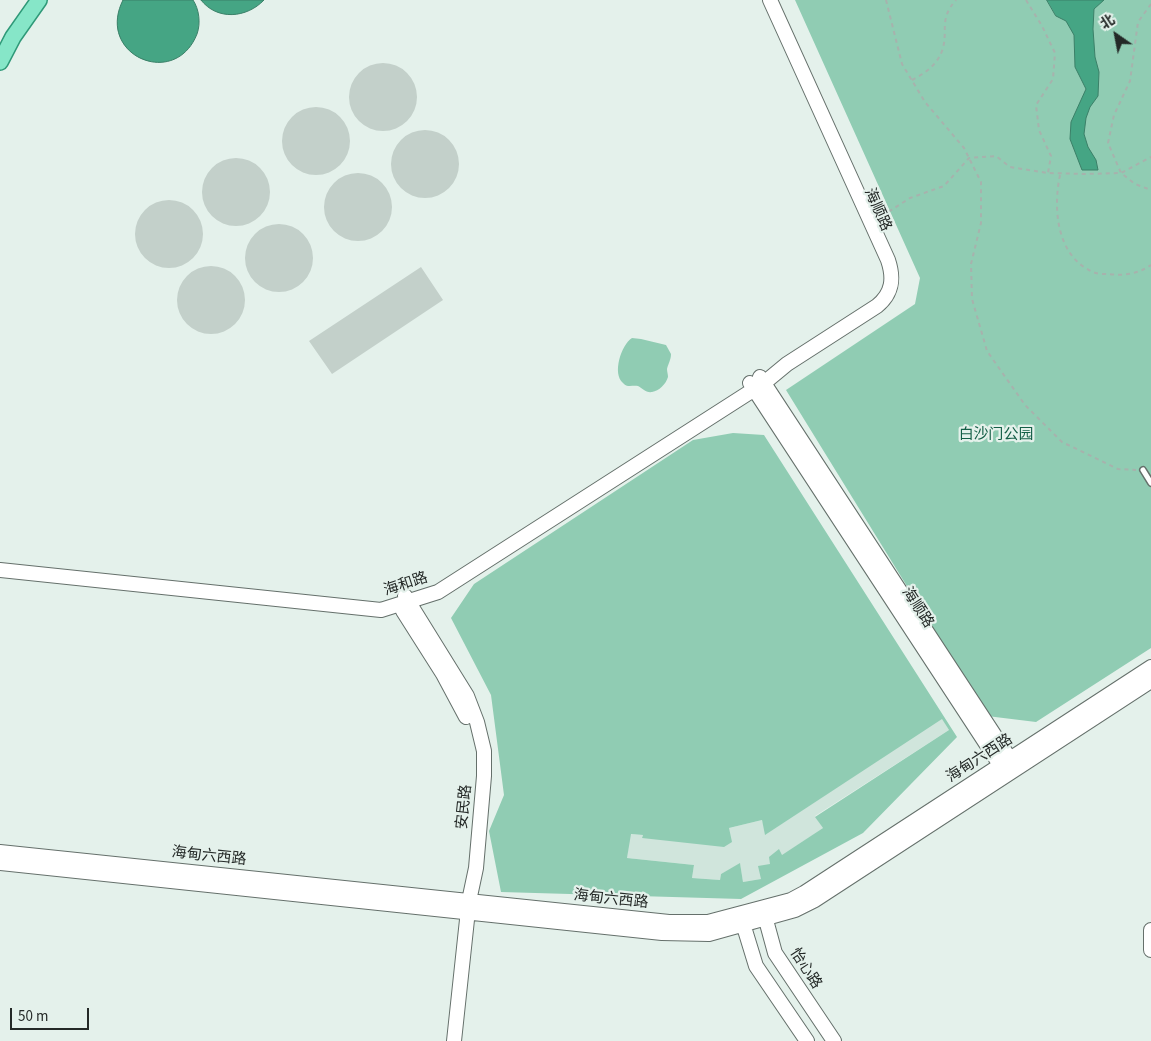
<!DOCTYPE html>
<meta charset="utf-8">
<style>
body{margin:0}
#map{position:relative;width:1151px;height:1041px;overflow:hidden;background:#e4f1eb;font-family:"Source Sans 3","Noto Sans SC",sans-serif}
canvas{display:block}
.north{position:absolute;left:1091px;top:10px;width:50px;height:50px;-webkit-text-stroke:4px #e4f1eb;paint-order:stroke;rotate:327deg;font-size:14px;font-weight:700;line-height:20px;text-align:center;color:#242927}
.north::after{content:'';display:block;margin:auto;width:18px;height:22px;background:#242927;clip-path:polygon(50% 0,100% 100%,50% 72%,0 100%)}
.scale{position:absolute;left:10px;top:1008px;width:79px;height:22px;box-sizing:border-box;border:2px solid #242927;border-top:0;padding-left:6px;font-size:15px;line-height:18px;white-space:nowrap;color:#242927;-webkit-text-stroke:4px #e4f1eb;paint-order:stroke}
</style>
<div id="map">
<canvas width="1151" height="1041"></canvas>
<div class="north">北</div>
<div class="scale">50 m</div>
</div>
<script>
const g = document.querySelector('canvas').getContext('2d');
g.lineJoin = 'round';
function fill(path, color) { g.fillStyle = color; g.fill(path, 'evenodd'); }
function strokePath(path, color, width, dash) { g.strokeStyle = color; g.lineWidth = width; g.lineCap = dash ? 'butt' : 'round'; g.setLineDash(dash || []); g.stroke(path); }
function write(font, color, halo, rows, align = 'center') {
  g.font = font + ' "Source Sans 3","Noto Sans SC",sans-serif'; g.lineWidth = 4.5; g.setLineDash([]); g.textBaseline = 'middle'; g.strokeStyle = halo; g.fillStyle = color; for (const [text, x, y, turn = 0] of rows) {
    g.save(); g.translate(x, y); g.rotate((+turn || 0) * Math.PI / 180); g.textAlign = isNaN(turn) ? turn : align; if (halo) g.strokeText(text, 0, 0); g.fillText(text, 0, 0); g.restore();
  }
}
const built = new Path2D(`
 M942,718l7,12 -134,86 8,12 -53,36 -9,15 -18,3 -3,-18 -19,10 -1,6 -28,-2 2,-13 -67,-7 3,-24 13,1 -1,3 87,-10 33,-8 4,14z`);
const green = new Path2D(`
 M795,0h356v648l-115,74 -49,-6 -201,-326 129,-86 5,-26z
 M632,338l9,1 25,6 5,9c0,6 -3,10 -4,15 0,3 1,5 1,8 -2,7 -9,14 -16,15 -6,1 -10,-4 -14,-6 -6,-1 -11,2 -15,-3 -11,-9 -2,-38 9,-45z
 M733,433l31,2 193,302 -94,96 -122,66 -240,-7 -12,-61 15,-36 -13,-100 -40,-77 23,-34 219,-144zM942,719l7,11 -134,87 8,11 -41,27 -3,-6 -10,8 1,7 -12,2 3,13 -18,3 -3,-19 -19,11 -1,6 -28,-2 2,-13 -67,-7 4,-24 12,1 -1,3 82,9 8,-5 -3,-14 33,-8 3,15z`);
const water = new Path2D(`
 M123,0h70c6,9 8,23 4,34 -22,56 -102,21 -74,-34z
 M201,0h63c-17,18 -47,21 -63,0z
 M1047,0h57l-10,9 -1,20 2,28 4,15 -1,24 -8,11 -4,11 -2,16 4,13 8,13 2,10h-16l-12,-31 1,-17 15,-33 -11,-22 -1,-32 -8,-14 -10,-5z`);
const building = new Path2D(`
 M349 97a34 34 0 1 1 68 0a34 34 0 1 1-68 0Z
 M282 141a34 34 0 1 1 68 0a34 34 0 1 1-68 0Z
 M391 164a34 34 0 1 1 68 0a34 34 0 1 1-68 0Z
 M202 192a34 34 0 1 1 68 0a34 34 0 1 1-68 0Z
 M324 207a34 34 0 1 1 68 0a34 34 0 1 1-68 0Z
 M135 234a34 34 0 1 1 68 0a34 34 0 1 1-68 0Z
 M245 258a34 34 0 1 1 68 0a34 34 0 1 1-68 0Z
 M177 300a34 34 0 1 1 68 0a34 34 0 1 1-68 0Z
 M421,267l22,33 -111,74 -23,-33z`);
const path = new Path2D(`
 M886,0l16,64 23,38 39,46 17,34v41l-10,41 1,35 15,52 38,54 37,37 56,27 18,1
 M1026,0l16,26 13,27 -2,26 -17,26 3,25 12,26 -3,17
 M1151,4l-13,18 -8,59 -16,34 -6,28 13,30 14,11 16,6
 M912,80c12,-6 25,-15 30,-29 7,-20 -4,-31 14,-51
 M1060,175c-7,33 -4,81 33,97 4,2 10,2 15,2 16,2 30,0 43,-9
 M882,216l28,-18 34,-12 25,-28 27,-2 14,11 38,6 37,1 36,-1 30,-16`);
const lane = new Path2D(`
 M1143,470l8,13`);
const secondary = new Path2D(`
 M760,377l254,388
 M750,383l254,388
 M0,570l381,40 57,-18 326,-209 23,-19 90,-58c16,-13 17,-28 11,-46l-118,-260
 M405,596l62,100 10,26 7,29v25l-8,92 -7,33 -15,140
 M403,611l40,63 23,43
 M0,852l669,70h39l83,-22 13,-7 347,-226
 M0,863l662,70 47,1 86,-24 20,-10 336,-219
 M763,909l12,44 59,88
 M741,917l15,49 51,75
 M1151,930v20`);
const primary = new Path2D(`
 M0,62l13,-25 26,-37`);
const streetNames = [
 ["海顺路",877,210,66],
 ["海和路",406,585,-18],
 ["海顺路",917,608,57],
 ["海甸六西路",980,759,-33],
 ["安民路",465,807,-84],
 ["海甸六西路",209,857,6],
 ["海甸六西路",611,900,6],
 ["怡心路",805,969,57]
];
const parkNames = [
 ["白沙门公园",996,436]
];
fill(built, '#d0e5dc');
fill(green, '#90ccb3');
fill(water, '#45a584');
strokePath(water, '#3b8068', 1);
fill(building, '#c3d0ca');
strokePath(lane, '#65706b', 8);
strokePath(secondary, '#65706b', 16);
strokePath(primary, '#2f9978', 18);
strokePath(path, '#a7b2ad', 2, [4, 4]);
strokePath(lane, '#fff', 5);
strokePath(secondary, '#fff', 14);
strokePath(primary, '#86e6c8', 15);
write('15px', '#242927', '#e4f1eb', streetNames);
write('15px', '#145f47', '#e4f1eb', parkNames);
</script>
